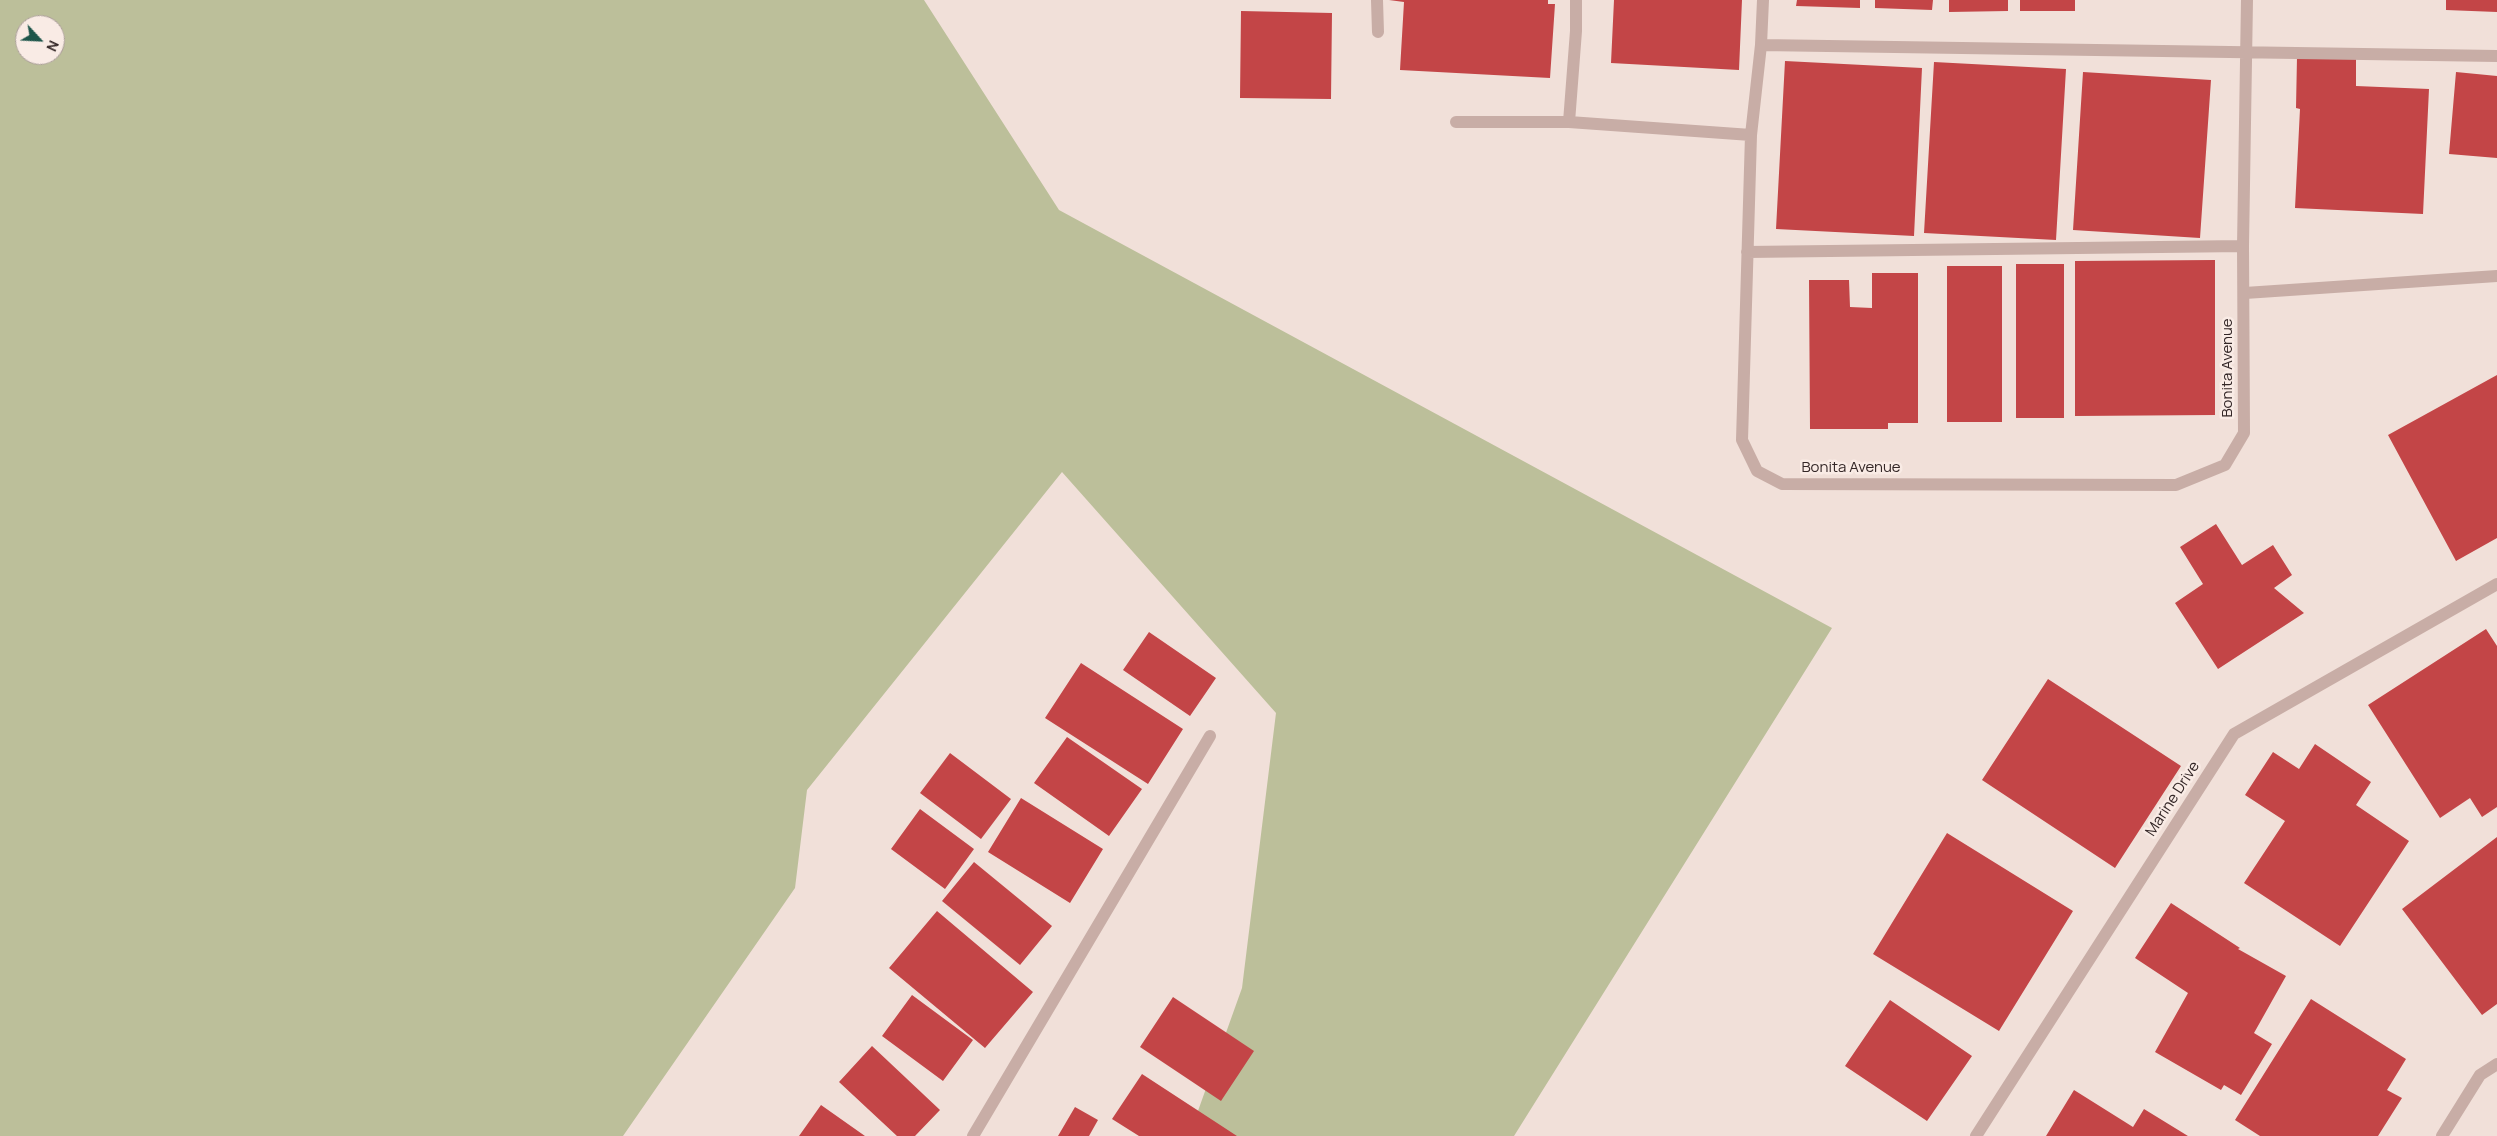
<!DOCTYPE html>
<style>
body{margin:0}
#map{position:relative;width:2497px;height:1136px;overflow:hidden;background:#f1e0d9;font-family:Manrope,sans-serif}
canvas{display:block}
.north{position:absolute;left:15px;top:15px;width:50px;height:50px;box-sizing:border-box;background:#f9ebe5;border:1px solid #aa9d99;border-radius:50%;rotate:115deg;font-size:14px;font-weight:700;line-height:20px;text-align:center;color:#342727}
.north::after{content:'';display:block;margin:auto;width:18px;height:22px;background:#1d554a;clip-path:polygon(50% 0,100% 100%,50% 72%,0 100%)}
</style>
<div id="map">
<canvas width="2497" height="1136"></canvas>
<div class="north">N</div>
</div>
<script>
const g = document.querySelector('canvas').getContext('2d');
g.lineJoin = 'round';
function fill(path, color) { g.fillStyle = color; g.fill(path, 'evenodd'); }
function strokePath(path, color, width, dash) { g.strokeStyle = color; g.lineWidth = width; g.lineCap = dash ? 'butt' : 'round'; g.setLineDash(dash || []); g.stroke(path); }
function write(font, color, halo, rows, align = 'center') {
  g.font = font + ' Manrope,sans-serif'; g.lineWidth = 5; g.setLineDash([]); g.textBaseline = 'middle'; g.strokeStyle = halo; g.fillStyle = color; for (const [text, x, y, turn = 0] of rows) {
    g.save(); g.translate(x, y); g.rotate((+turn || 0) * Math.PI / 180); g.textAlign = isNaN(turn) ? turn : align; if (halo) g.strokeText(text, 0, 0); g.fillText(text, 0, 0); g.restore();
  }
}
const green = new Path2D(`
 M0,0h924l135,210 773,418 -318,508h-325l53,-148 34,-275 -214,-241 -255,318 -12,98 -172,248h-623zM25,25h30v30h-30z`);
const building = new Path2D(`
 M1389,0h159v4h7l-5,74 -150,-8 4,-68z
 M1614,0h128l-3,70 -128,-7z
 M1797,0h63v8l-64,-2z
 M1875,0h58l-1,10 -57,-2z
 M1949,0h59v11l-59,1z
 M2020,0h55v11h-55z
 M2446,0h51v12l-51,-2z
 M1241,11l91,2 -1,86 -91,-1z
 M2297,57l59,2v27l73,3 -6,125 -128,-6 5,-99 -4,-1z
 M1785,61l137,7 -8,168 -138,-7z
 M1934,62l132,7 -10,171 -132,-7z
 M2083,72l128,8 -11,158 -127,-8z
 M2456,72l41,4v82l-48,-4z
 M2215,260v155l-140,1v-155z
 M2016,264h48v154h-48z
 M1947,266h55v156h-55z
 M1872,273h46v150h-30v6h-78l-1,-149h40l1,27 22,1z
 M2497,375v163l-41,23 -68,-126z
 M2216,524l26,41 31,-20 19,30 -18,13 30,25 -86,56 -43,-66 28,-19 -23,-37z
 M2486,629l11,17v161l-15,10 -12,-19 -30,20 -72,-113z
 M1149,632l67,46 -26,38 -67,-46z
 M1081,663l102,66 -35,55 -103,-66z
 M2048,679l133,87 -66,102 -133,-88z
 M1067,737l75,52 -33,47 -75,-53z
 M2315,744l56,38 -15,23 53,36 -69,105 -96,-63 41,-62 -40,-26 28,-43 26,17z
 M950,753l61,46 -30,40 -61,-46z
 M1021,798l82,51 -33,54 -82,-51z
 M920,809l54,40 -29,40 -54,-40z
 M1947,833l126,78 -74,120 -126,-77z
 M2497,837v167l-15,11 -80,-106z
 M974,862l78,64 -32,39 -78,-64z
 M2171,903l69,45 -2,1 48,27 -32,57 18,11 -31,51 -17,-10 -3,5 -66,-38 33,-59 -53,-35z
 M937,911l96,81 -48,56 -96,-80z
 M912,995l61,45 -30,41 -61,-45z
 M1173,997l81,54 -33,50 -81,-54z
 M2311,999l95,60 -19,31 15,8 -24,38h-118l-25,-16z
 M1890,1000l82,56 -45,65 -82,-55z
 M872,1046l68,64 -25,26h-18l-58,-54z
 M1142,1074l95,62h-98l-27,-17z
 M2074,1090l59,37 11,-18 44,27h-142z
 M821,1105l44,31h-66z
 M1075,1107l23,13 -9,16h-31z`);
const minor = new Path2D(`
 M1377,0l1,32
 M1763,0l-2,45 -10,90 -9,305 15,31 25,13 394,1 49,-20 19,-32 -1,-187 4,-246
 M1761,45l736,11
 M1456,122h113l182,13
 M1569,122l7,-91v-31
 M1747,252l496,-6
 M2245,293l252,-17
 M973,1136l237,-400
 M1976,1136l258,-402 263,-150
 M2442,1136l38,-61 17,-11`);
const streetNames = [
 ["Bonita Avenue",2228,368,-90],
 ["Bonita Avenue",1851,468],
 ["Marine Drive",2173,799,-57]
];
fill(green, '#bcbf9a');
fill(building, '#c34547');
strokePath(minor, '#c8ada6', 12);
write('15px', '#342727', '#f9ebe5', streetNames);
</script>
